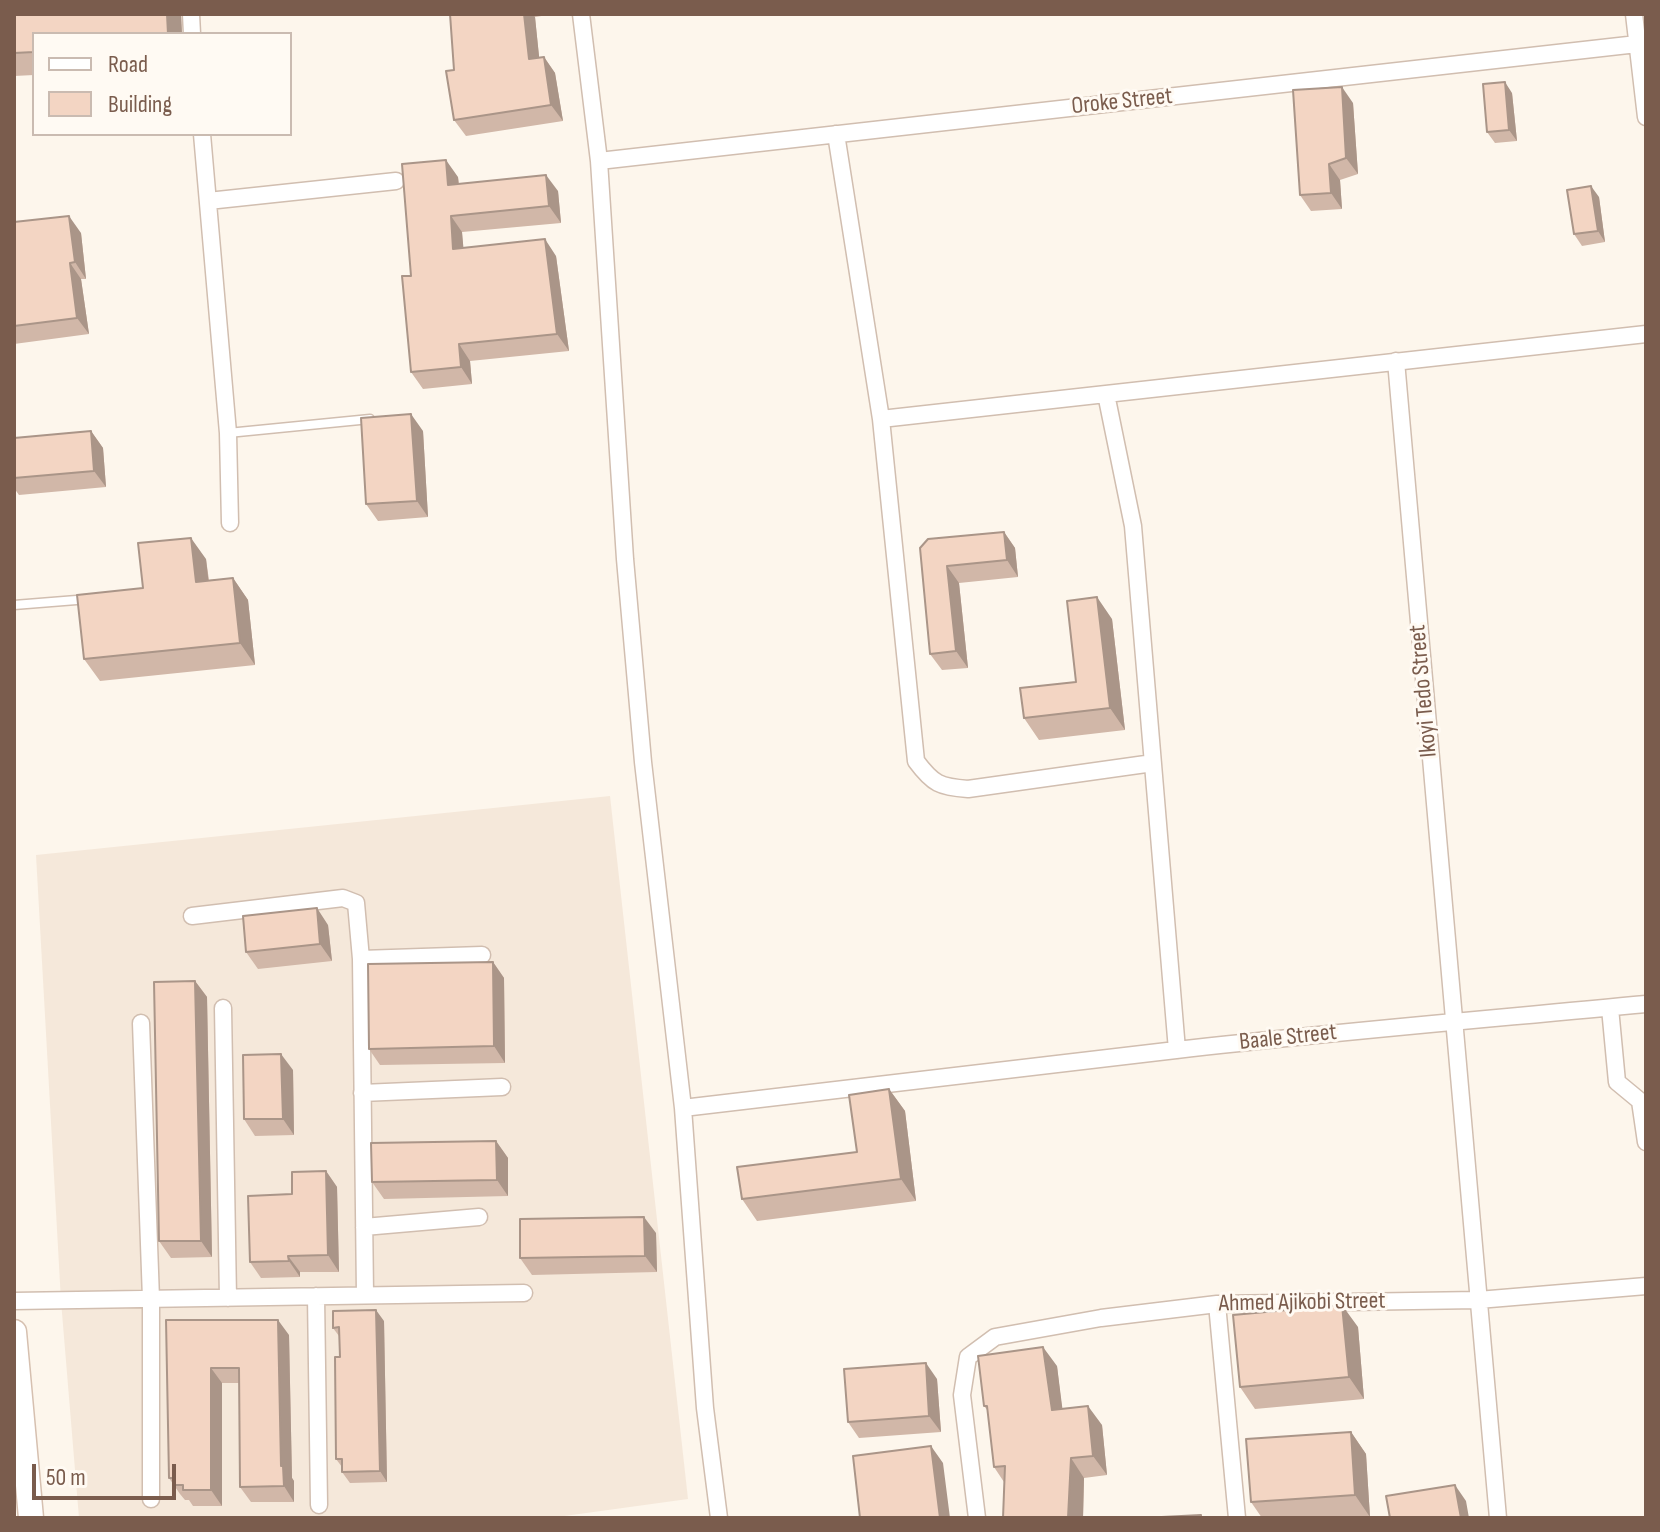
<!DOCTYPE html>
<style>
body{margin:0}
#map{position:relative;width:1660px;height:1532px;overflow:hidden;background:#fdf6ec;font-family:"Sofia Sans Condensed",sans-serif}
canvas{display:block}
.frame{position:absolute;inset:0;border:16px solid #7a5c4d;pointer-events:none}
.legend{position:absolute;left:32px;top:32px;width:260px;height:104px;box-sizing:border-box;background:#fffaf3;border:2px solid #cabbb1;margin:0;padding:10px 14px;list-style:none;font-size:24px;color:#7a5c4d}
.legend li{display:flex;align-items:center;gap:16px;height:40px}
.legend b{width:40px;border:2px solid #cabbb1}
.scale{position:absolute;left:32px;top:1464px;width:144px;height:36px;box-sizing:border-box;border:4px solid #7a5c4d;border-top:0;padding-left:10px;font-size:24px;line-height:28px;white-space:nowrap;color:#7a5c4d;-webkit-text-stroke:6px #fffaf3;paint-order:stroke}
</style>
<div id="map">
<canvas width="1660" height="1532"></canvas>
<div class="frame"></div>
<ul class="legend">
<li><b style="height:10px;background:#fff"></b>Road</li>
<li><b style="height:22px;background:#f3d5c3"></b>Building</li>
</ul>
<div class="scale">50 m</div>
</div>
<script>
const g = document.querySelector('canvas').getContext('2d');
g.lineJoin = 'round';
function fill(path, color) { g.fillStyle = color; g.fill(path, 'evenodd'); }
function strokePath(path, color, width, dash) { g.strokeStyle = color; g.lineWidth = width; g.lineCap = dash ? 'butt' : 'round'; g.setLineDash(dash || []); g.stroke(path); }
function write(font, color, halo, rows, align = 'center') {
  g.font = font + ' "Sofia Sans Condensed",sans-serif'; g.lineWidth = 6; g.setLineDash([]); g.textBaseline = 'middle'; g.strokeStyle = halo; g.fillStyle = color; for (const [text, x, y, turn = 0] of rows) {
    g.save(); g.translate(x, y); g.rotate((+turn || 0) * Math.PI / 180); g.textAlign = isNaN(turn) ? turn : align; if (halo) g.strokeText(text, 0, 0); g.fillText(text, 0, 0); g.restore();
  }
}
const residential = new Path2D(`
 M610,796l78,703 -138,19h-471l-18,-217 -25,-446z`);
const service = new Path2D(`
 M228,433l142,-14
 M14,605l75,-6`);
const minor = new Path2D(`
 M191,14l1,20
 M581,14l18,147 26,398 18,203 40,346 22,300 14,110
 M1634,14l12,103
 M202,134l26,299 2,90
 M836,134l45,285 765,-85
 M599,161l1047,-118
 M208,201l188,-20
 M1396,361l102,1157
 M1106,394l27,132 44,524
 M881,419l35,342c17,23 24,26 52,28l185,-26
 M192,916l151,-18 13,5 5,56 4,336
 M361,959l121,-4
 M223,1008l5,290
 M1610,1008l7,74 23,19 6,41
 M141,1023l10,276v200
 M362,1093l140,-6
 M683,1108c164,-18 328,-39 493,-58 156,-18 313,-31 470,-46
 M364,1227l115,-10
 M316,1296l3,209
 M14,1301l510,-8
 M1217,1304l20,214
 M977,1518l-15,-123 6,-38 27,-20 106,-19 116,-14 261,-4 168,-14`);
const secondary = new Path2D(`
 M14,1332l17,186`);
const wall = new Path2D(`
 M14,14h167l1,20h-148v41l-20,1z
 M450,14h98v1l-13,2 4,40h5l11,16 8,48 -97,15 -12,-16v-50z
 M1512,93l5,48 -22,2 -8,-11z
 M1353,103l5,71 -18,6 2,29 -31,2 -11,-16z
 M458,177l1,7 99,7 3,32 -99,9 1,16 93,8 13,95 -99,10 2,23 -49,5 -12,-17v-96z
 M1599,197l6,45 -23,4 -8,-12z
 M14,222l67,11 5,46h-5l8,55 -75,10z
 M91,431l12,17 3,39 -87,8 -5,-7v-10z
 M423,431l5,86 -50,4 -12,-17z
 M1004,532l11,16 3,29 -59,6 9,85 -26,2 -12,-16 -10,-106z
 M206,559l3,21 24,-2 15,22 7,65 -155,16 -16,-22 59,-71z
 M1112,619l13,111 -86,10 -15,-22 52,-36z
 M328,925l4,36 -74,8 -12,-17z
 M493,962l11,16 1,85 -125,2 -11,-16z
 M195,981l12,16 5,260 -41,1 -12,-17z
 M293,1070l1,65 -39,1 -11,-17z
 M889,1089l16,22 11,90 -159,20 -15,-22 115,-47z
 M496,1141l12,17v38l-124,3 -12,-17z
 M326,1171l11,16 2,85h-39v5l-39,1 -11,-16 42,-68z
 M656,1233l1,39 -125,3 -12,-17z
 M166,1320l123,15 3,143 2,3v21h-43l-11,-15 -1,-104h-17v123h-29l-4,-6h-4l-5,-6 -11,-16z
 M384,1321l3,161 -37,1 -8,-11v-5l-6,-8 4,-102 -1,-21 -6,-8z
 M1358,1327l6,72 -109,10 -15,-22z
 M1057,1366l5,43 40,16 5,50 -23,3 -1,40h-80l1,-36 -10,-15 -6,-56 -4,-5z
 M937,1379l4,53 -82,6 -11,-16z
 M1351,1432l15,22 4,63 -108,1 -11,-16z`);
const shadedWall = new Path2D(`
 M167,14h14l1,20h-14z
 M524,14h9l2,3 6,58 -12,-16z
 M544,57l11,16 8,48 -12,-16z
 M1505,82l7,11 5,48 -8,-11z
 M1342,87l11,16 5,71 -12,-16z
 M446,160l12,17 2,24 -12,-16z
 M1329,164l11,16 2,29 -11,-16z
 M546,175l12,16 3,32 -12,-17z
 M1591,186l8,11 6,45 -7,-11z
 M69,216l12,17 5,46 -11,-17z
 M451,216l11,16 3,33 -12,-16z
 M545,239l11,17 13,95 -12,-17z
 M70,263l11,16 8,55 -12,-16z
 M459,344l11,17 2,23 -11,-17z
 M411,414l12,17 5,86 -11,-16z
 M91,431l12,17 3,39 -12,-16z
 M1004,532l11,16 3,29 -11,-17z
 M191,538l15,21 5,44 -15,-21z
 M947,566l12,17 9,85 -12,-17z
 M233,578l15,22 7,65 -15,-22z
 M1097,597l15,22 13,111 -15,-22z
 M317,908l11,17 4,36 -12,-17z
 M493,962l11,16 1,85 -11,-17z
 M195,981l12,16 5,260 -11,-16z
 M281,1054l12,16 1,65 -11,-16z
 M889,1089l16,22 11,90 -15,-22z
 M496,1141l12,17v38l-11,-16z
 M326,1171l11,16 2,85 -11,-17z
 M644,1217l12,16 1,39 -12,-16z
 M288,1256l12,16v5l-11,-16z
 M1342,1305l16,22 6,72 -15,-22z
 M376,1310l8,11 3,161 -7,-11z
 M278,1320l11,15 3,143 2,3v21l-10,-16 -3,-20z
 M1043,1347l14,19 8,63 -13,-19z
 M926,1363l11,16 4,53 -12,-16z
 M211,1368l11,15v123l-11,-16z
 M1088,1406l14,19 5,50 -14,-19z
 M1351,1432l15,22 4,63 -15,-22z
 M931,1446l12,17 7,55h-10z
 M1071,1458l13,20 -1,40h-15z
 M1455,1485l11,16 3,17h-8z`);
const building = new Path2D(`
 M14,14h153l1,20h-134v18l-20,1z
 M450,14h74l5,45 15,-2 7,48 -97,15 -8,-49 8,-1z
 M1505,82l4,48 -22,2 -4,-48z
 M1342,87l4,71 -17,6 2,29 -31,2 -7,-105z
 M446,160l2,25 98,-10 3,31 -98,10 2,33 92,-10 12,95 -98,10 2,23 -50,5 -9,-96h9l-9,-112z
 M1591,186l7,45 -24,3 -7,-44z
 M69,216l6,46 -5,1 7,55 -63,8v-104z
 M411,414l6,87 -51,3 -5,-86z
 M91,431l3,40 -80,7v-40z
 M1004,532l3,28 -60,6 9,85 -26,3 -10,-106 8,-9z
 M191,538l5,44 37,-4 7,65 -156,16 -7,-64 66,-7 -5,-45z
 M1097,597l13,111 -86,10 -4,-30 56,-6 -9,-81z
 M317,908l3,36 -74,8 -3,-36z
 M493,962l1,84 -125,3 -1,-85z
 M195,981l6,260h-42l-5,-259z
 M281,1054l2,65h-39l-1,-64z
 M889,1089l12,90 -159,20 -5,-32 120,-15 -8,-57z
 M496,1141l1,39 -125,2 -1,-39z
 M326,1171l2,84 -40,1 1,5 -39,1 -2,-66 44,-2v-22z
 M644,1217l1,39 -125,2v-39z
 M1342,1305l7,72 -109,10 -7,-72z
 M376,1310l4,161 -38,1v-13h-6l-1,-102h5l-1,-30 -6,1v-17z
 M166,1320h112l3,146h2l1,20 -44,1 -1,-119h-28v122h-28v-5h-9v-7h-5z
 M1043,1347l9,63 36,-4 5,50 -22,2 -3,60h-65l2,-52 -11,1 -7,-61h-3l-6,-50z
 M926,1363l3,53 -81,6 -4,-53z
 M1351,1432l4,63 -104,7 -5,-63z
 M931,1446l9,72h-80l-7,-62z
 M1455,1485l6,33h-71l-4,-22z
 M1201,1515v3h-59z`);
const streetNames = [
 ["Oroke Street",1122,102,-6],
 ["Ikoyi Tedo Street",1424,691,-95],
 ["Baale Street",1288,1038,-6],
 ["Ahmed Ajikobi Street",1302,1303,-1]
];
fill(residential, '#f5e8da');
strokePath(service, '#d1beb0', 11);
strokePath(minor, '#d1beb0', 19);
strokePath(secondary, '#d6c0b0', 27);
strokePath(service, '#fff', 8);
strokePath(minor, '#fff', 16);
strokePath(secondary, '#fff', 24);
fill(wall, '#d1b7a8');
fill(shadedWall, '#aa9588');
fill(building, '#f3d5c3');
strokePath(building, '#aa9588', 2);
write('24px', '#7a5c4d', '#fffaf3', streetNames);
</script>
